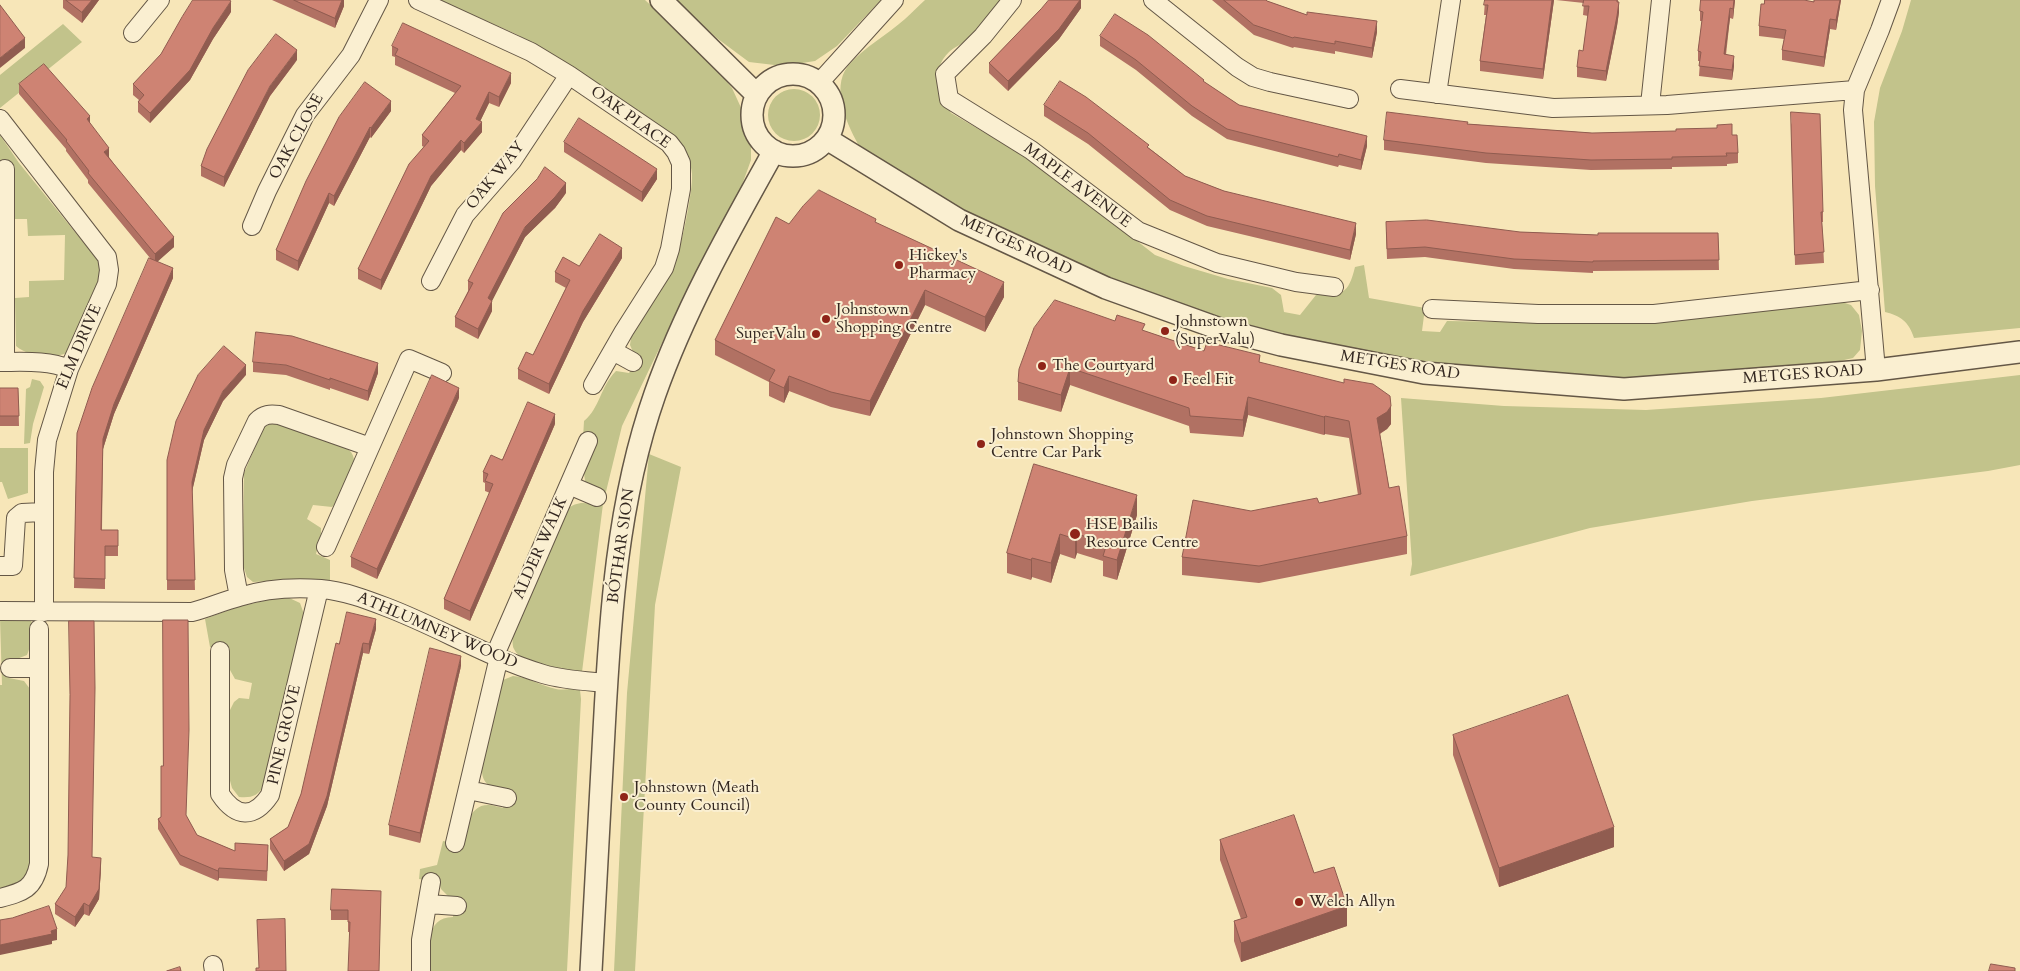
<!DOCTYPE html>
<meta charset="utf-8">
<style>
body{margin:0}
canvas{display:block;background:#f7e6b8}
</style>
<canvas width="2020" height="971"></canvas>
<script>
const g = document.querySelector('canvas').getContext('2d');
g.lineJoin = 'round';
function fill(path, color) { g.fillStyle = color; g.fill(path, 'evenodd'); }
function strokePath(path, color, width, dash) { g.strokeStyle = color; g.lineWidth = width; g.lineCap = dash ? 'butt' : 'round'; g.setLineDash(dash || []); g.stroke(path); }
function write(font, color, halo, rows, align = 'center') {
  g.font = font + ' Cardo,serif'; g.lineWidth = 4; g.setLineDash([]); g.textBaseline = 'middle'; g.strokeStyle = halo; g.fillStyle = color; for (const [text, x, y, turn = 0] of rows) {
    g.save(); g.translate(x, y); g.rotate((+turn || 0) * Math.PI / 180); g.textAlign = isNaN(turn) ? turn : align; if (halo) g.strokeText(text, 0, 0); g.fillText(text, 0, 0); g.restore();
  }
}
const green = new Path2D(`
 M439,0h206l61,56 26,32 11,24 8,27v21l-9,25 -44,83 -76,158 -19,78 -21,168c-16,-1 -61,-6 -68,-23 -2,-3 -1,-9 -2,-12l54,-127c9,-7 15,-8 25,-6v-17l-6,-6 -1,-8 11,-30 -12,-5 1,-17c16,-13 16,-34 32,-50l13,2 8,-12 -7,-16 1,-7c14,-24 31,-48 43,-73 7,-15 19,-74 18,-91 -1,-12 -6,-21 -12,-31l-122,-85 -42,-24z
 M674,0h207l-44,46 -22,15 -32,5 -34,-4 -31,-23z
 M925,0h76c-10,13 -20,29 -33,39 -5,5 -14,8 -19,13 -19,18 -10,43 2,61l89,52 115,90 29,11 44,13 44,9 9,7 3,17 16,3 16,-20c27,-1 32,0 39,-28l9,-2 5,33 56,10 -3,23 18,1 7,-11 122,2 167,-9 106,-12 9,3 8,10 3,16 -2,19 -7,8 -31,7 -169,14 -187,-9 -179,-31 -142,-43 -154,-68 -130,-79c-13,-22 -31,-60 -13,-83 16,-19 39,-31 57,-47 7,-6 13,-13 20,-19z
 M1911,0h109v328l-106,10c-5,-16 -13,-22 -29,-26l-10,-126 -1,-64 6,-34 22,-57z
 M63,24l19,18 -82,66v-33z
 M768 115a26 26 0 1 1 52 0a26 26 0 1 1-52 0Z
 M0,135l19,28 81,100 2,15 -35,75c-16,6 -38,4 -51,-7l-1,-48 14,-1v-16l35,-1 1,-45 -37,1 -1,-17h-13l-1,-52h-13z
 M2020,375v90l-32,6 -236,30 -162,27 -180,48 2,-12 -11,-166 103,8 142,4 175,-12z
 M32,379l8,2 4,6 -11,37 -3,19 -6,1 2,-55 4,-2z
 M272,423c15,4 70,18 79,29 6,9 2,17 -2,26 -5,11 -8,21 -17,29l-19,-2 -6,14 14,9v7l-5,19 14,6v21l-38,-1 -39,2 -6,-5 -4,-12 1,-92 20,-46z
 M0,448h28v45l-20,6 -6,-17h-2z
 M649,454l32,13 -26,138 -20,366h-21l13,-278z
 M285,596l15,7 5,14 -41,168c-6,11 -12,13 -25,12l-7,-9 -3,-11 1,-67 4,-8 5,-4 10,1 3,-16 -17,-4 -5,-9 -1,-22 -19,-1 -5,-28 32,-12z
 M0,618h31c1,12 1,26 -4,37l-18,7v16l15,3 6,8 1,183c-9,10 -18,13 -31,17v-204h2z
 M513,676c15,1 28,10 43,13 8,2 16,-2 24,1l1,9 -14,272h-138c1,-21 -5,-54 24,-54l1,-15 -13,-13 -2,-7 -20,-3 1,-10 17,-4 6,-24 19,4c4,-15 6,-40 26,-40 5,0 10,2 15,3l4,-16c-15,-5 -26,-6 -25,-25l16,-74 5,-13z`);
const minor = new Path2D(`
 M418,0l113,52 38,23 100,68 7,9 5,11v26l-11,60 -6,19 -40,63 -31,54
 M1012,0l-29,36 -38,38 4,25 82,51 107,81 79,32 79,19 38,5
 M1153,0l84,67 16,10 17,5 79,17
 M133,33l27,-33
 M819,83l75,-83
 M1400,89l153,19 114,-3 188,-15
 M1437,94l14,-94
 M1650,105l11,-105
 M0,119l107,138 2,13 -2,14 -38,85 -22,71 -3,32v140
 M5,169v193
 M252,226l15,-35 38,-76 46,-60 28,-55
 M431,281l34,-66 47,-54 57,-86
 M1432,309l106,5h116l216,-24
 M613,351l20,11
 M0,362c23,0 48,-2 69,7
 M1876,370l-23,-260 2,-20 25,-60 11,-30
 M569,485l28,12
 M326,547l83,-188 33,14
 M0,566h13l3,-48 6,-5 21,-1
 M239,597l-5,-27 -1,-92 3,-13 21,-44c7,-7 13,-7 22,-6l91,32
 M0,611l192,1c16,-4 31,-11 47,-15 25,-8 56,-10 82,-8 23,2 44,10 65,18 53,20 103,51 157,67 20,6 42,7 63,9
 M220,651v143c16,24 34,25 50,1l49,-206
 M495,655l93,-214
 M10,668h29
 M468,790l39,8
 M455,843l44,-186
 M0,898c23,-6 34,-9 39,-34v-235
 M428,904l29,2
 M213,965l1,6
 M421,971v-31l10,-58`);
const tertiary = new Path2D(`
 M661,0l96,95
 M752 115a41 41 0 1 1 82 0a41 41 0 1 1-82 0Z
 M827,139l132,81 147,68 114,41 61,16 143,28 200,16 252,-19 144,-18
 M591,971c4,-80 8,-160 13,-240 6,-114 13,-229 51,-337 30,-85 75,-164 119,-243`);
const wall = new Path2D(`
 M63,0h36l-17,23 -19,-15z
 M272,0h72v6l-9,22z
 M1081,0v8l-22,31 -51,52 -19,-18v-10l52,-54z
 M1212,0h54l1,1 40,14 70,17 -5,26 -37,-7v3l-41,-7 -1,1 -39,-13z
 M1485,0h69l-11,79 -63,-8v-10l6,-46h-2z
 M1556,0h62l1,12 -2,14 -11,55 -29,-4v-10l6,-16 5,-35 -5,-1 1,-12z
 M1701,0h34l-2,19 -3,-1 -4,37 8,11 -2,14 -33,-4 1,-15h-2v-10l4,-30h-2v-10z
 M1841,0l-5,30 -6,-1 -6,38 -42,-7v-10l2,-11 -25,-3v-10l5,-22z
 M231,12l-18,27 -23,41 -40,43 -12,-11v-10l1,-2 -6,-5v-11z
 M1100,36l104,46 35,23 128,41 -6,24 -22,-5 -1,2 -111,-28 -35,-23 -56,-46 -36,-24z
 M392,46l119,37 -12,24 -10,-4 -9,18 2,11 -18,21 -3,-3 -30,36 -50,104 -23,-11v-10l66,-122 -2,-1v-11l33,-42 -60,-28v-8l-3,-1z
 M297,60l-27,36 -46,91 -23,-11v-10z
 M19,84l71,40 19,33 65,90 -17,14 16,17 -59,136 -11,35 -1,81h16v26h-13v33l-31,-1 3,-155 73,-175 -62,-75v-3l-22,-29v-2l-47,-55z
 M1044,105l105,43 36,28 39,15 132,43 -6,26 -143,-34 -37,-16 -82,-66 -44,-28z
 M391,111l-20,27 -1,-1 -36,69 -5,-3 -31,68 -22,-11v-10l63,-133z
 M1791,122l32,90v10h-1l2,41 -29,2z
 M1468,124l124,9 140,2 6,18v10l-11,1v2l-55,1v2l-81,1 -105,-7 -102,-13v-10z
 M564,142l93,37 -15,23 -78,-50z
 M566,193l-11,15 -30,29 -33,63v11l-14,28 -23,-12v-10l13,-26v-10z
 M876,223l128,74 -19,35 -60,-27 -55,111 -39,-9 -42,-16 -5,12 -15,-7v-14l-54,-27v-15l74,-116z
 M1386,232h134l78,3 120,-2 1,37 -126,1v2l-79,-4 -89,-12 -38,2z
 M622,258l-39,64 -34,72 -31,-15v-10l15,-14 33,-67 -11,-6v-10l24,-6z
 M1145,331l59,20 56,11 131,62 -4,5 -7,5 9,54 18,48v18l-148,29 -77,-8v-18l69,-46 68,-8 39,-8 -9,-57 -24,-4 -1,1 -76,-20 -5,22 -53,-4 -1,-7 -119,-41 -9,27 -43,-12v-18z
 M253,362l125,11 -10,28 -38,-13v2l-44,-15 -33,-3z
 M246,375l-23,26 -19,39 -12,51 3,99h-28v-130z
 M0,388h18l1,38h-19z
 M459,398l-82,181 -26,-12v-10z
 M555,424l-85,197 -26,-12v-10l46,-106 -5,-2v-8l-2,-1v-10z
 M1034,464l103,51 -20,65 -14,-4v-15l-26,-8 -2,6 -15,-5 -9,29 -19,-6 -1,3 -24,-7v-20z
 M376,629l-7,25 -6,-1 -36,153 -18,48 -25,17 -14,-22v-10l18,-12 13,-33 38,-150z
 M461,666l-41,177 -31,-8v-10z
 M1453,735l161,112 -115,40 -46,-132z
 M163,766l23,50 11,19 38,16 33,4 -1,26 -48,-3 -1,3 -38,-16 -22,-36v-10l3,-2z
 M1220,840l94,33 33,53 -106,36 -7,-21v-20l7,-2 -21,-59z
 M92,858l9,10 -2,31 -10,17 -5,-2 -9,13 -20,-13v-10z
 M381,891l-32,41h-1v-12h-17v-10z`);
const shadedWall = new Path2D(`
 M92,0h7l-17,23v-11z
 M342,0h2v6l-9,22v-10z
 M1080,0h1v8l-22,31 -51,52v-10z
 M1552,0h2l-11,79v-10z
 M1734,0h1l-2,19v-10z
 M1840,0h1l-5,30v-10z
 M231,1v11l-18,27 -23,41 -40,43v-10l63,-85z
 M1619,2v10l-2,14 -11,55v-10z
 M1730,8v10l-6,46v-10z
 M1830,19v10l-6,38v-10z
 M1377,21v11l-5,26v-10z
 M25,38v10l-25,20v-10z
 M297,50v10l-27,36 -46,91v-10l46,-91z
 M1734,56v10l-2,14v-10z
 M511,73v10l-12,24v-10z
 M489,92v11l-12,25 5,-6v10l-18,21v-10z
 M391,101v10l-20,27v-10z
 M90,116v11l-3,-8z
 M370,127v10l-36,69v-10z
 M1367,136v10l-6,24v-10z
 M461,140v10l-30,36 -50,104v-10l50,-104z
 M109,148v10l-5,-6z
 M657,169v10l-15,23v-10z
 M566,183v10l-11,15 -30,29 -37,72v-11l37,-71z
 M329,193v10l-31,68v-10z
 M1356,223v11l-6,26v-10z
 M174,237v10l-19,17v-10z
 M622,248v10l-39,64 -34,72v-10l34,-73z
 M173,268v10l-59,136 -11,35v-10l11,-35z
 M1004,282v15l-19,35v-15z
 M925,290v15l-55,111v-15z
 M492,301v10l-14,28v-10z
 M378,363v10l-10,28v-10z
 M246,365v10l-23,26 -19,39 -12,52v-10l12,-52 19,-39z
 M1070,368v17l-9,27v-17z
 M789,376v15l-5,12v-15z
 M459,388v10l-82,181v-10z
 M1248,397v18l-5,22v-17z
 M1391,406v18l-4,5 -10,6v-17z
 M555,414v10l-85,197v-10z
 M1325,416v18l-1,1v-18z
 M1137,495v20l-20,65v-20z
 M1060,534v20l-9,29v-20z
 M1077,534v19l-2,6v-20z
 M1032,558v19l-1,3v-20z
 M376,619v10l-7,25v-10z
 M363,643v10l-36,153 -18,48 -25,17v-10z
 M461,656v10l-41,177v-10z
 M1614,827v20l-115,40v-19z
 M101,858v10l-2,31 -10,17v-10z
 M219,868v10l-1,3v-10z
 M84,903v11l-9,13v-10z
 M1347,906v20l-106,36v-19z
 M57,929v11l-5,1v3l-52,11v-10z`);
const building = new Path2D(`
 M66,0h26l-10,12z
 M193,0h36l2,1 -18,27 -23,42 -40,43 -12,-11 6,-7 -11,-11 28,-30 21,-37z
 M294,0h48l-7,18z
 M1049,0h31l-21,29 -51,52 -19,-18 52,-54z
 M1224,0h42l1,1 40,14v-3l70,9 -5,27 -37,-7v3l-41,-7 -1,1 -39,-13z
 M1485,0h67l-9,69 -63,-8 8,-56h-4z
 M1584,0h33v2h2l-2,14 -11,55 -29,-4 2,-17 4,1 6,-45h-6z
 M1701,0h33l-1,9 -3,-1 -6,46 10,2 -2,14 -33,-4 2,-14 -3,-1 5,-39 -3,-1z
 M1765,0h39l10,2v-2h26l-4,20 -6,-1 -6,38 -42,-7 4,-20 -27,-4 2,-22h3z
 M0,5l25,33 -25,20z
 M1115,14l33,21 56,45 -1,1 36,24 128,31 -6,24 -22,-6 -1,3 -111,-28 -35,-23 -56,-46 -36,-24z
 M403,23l108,50 -12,24 -10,-5 -13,27 6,3 -18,21 -3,-3 -30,36 -50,104 -23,-11 51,-105 20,-23 -7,-6 39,-49 -66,-31 3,-6 -6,-3z
 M276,34l21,16 -27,36 -46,91 -23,-11 6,-17 41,-79z
 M44,64l46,52 -3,3 22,29 -5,4 70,85 -19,17 -67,-81 1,-2 -23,-30 1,-1 -48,-56z
 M1060,81l26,16 63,48 -2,2 38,29 39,15 132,32 -6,27 -143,-34 -37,-16 -82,-67 -44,-28z
 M365,82l26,19 -20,27 -1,-1 -36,69 -5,-3 -31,68 -22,-11 30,-69 33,-64z
 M1387,112l81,10 -1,2 125,9 84,-2v-2l41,-1v-3l15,-1v11h5l1,18h-12l1,3 -55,1v2l-81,1 -105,-7 -102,-13z
 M1791,112l29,2 3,98h-2l3,40 -29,3z
 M579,118l78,51 -15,23 -78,-50z
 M545,167l21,16 -11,14 -30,30 -37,71 4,3 -14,28 -23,-12 18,-34 -5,-2 35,-68 34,-34z
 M819,190l57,29 -1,3 129,60 -19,35 -60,-27 -55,111 -39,-9 -42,-16 -5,12 -15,-7 6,-11 -60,-30 61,-123 13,7 14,-18z
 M1427,220l93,12 78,3v-2h120l1,27 -126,1v1l-79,-3 -89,-12 -38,2 -1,-27z
 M600,234l22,14 -39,63 -34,73 -31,-15 8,-17 7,3 37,-75 -15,-8 8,-15 16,9z
 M149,258l24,10 -59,136 -11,35 -2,91h17v16h-13v33l-31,-1 3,-145 15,-45z
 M1055,300l60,21 2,-6 28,9 -3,6 62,21 3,-9 53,13 -1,7 85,21v-4l29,5 17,12 1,10 -4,6 -10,6 12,70 10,-2 8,50 -148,30 -77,-9 11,-57 58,11 66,-13 2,5 42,-9 -12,-73 -24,-5 -1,1 -76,-20 -5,23 -53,-4 -1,-8 -119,-40 -9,27 -43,-13 1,-13 15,-41z
 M256,332l36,4 86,27 -10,28 -38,-13v2l-44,-15 -33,-3z
 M224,346l22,19 -23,26 -19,39 -12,52 3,98h-28v-120l9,-39 22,-46z
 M432,375l27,13 -82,181 -26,-12z
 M0,388h18l1,28h-19z
 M528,402l27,12 -85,197 -26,-12 49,-115 -8,-3 3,-7 -5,-2 8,-17 11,5z
 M1034,464l103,31 -20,65 -14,-4 4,-13 -30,-9 -2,5 -15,-5 -9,29 -19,-5 -1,2 -24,-7z
 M347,612l29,7 -7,25 -6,-1 -36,153 -18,48 -25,17 -14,-22 18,-12 13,-33 35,-151 3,1z
 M163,620h25l1,110 -3,85 11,20 38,16v-8l33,2 -1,26 -48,-3 -1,3 -38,-16 -22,-36 3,-2v-51h2z
 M69,621h25l1,67 -3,169 9,1 -2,31 -10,17 -5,-3 -9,14 -20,-13 11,-17 2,-32 2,-160z
 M430,648l31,8 -41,177 -31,-8z
 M1568,695l46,132 -115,41 -46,-133z
 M1294,815l20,58 20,-6 13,39 -106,37 -7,-22 13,-4 -27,-77z
 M332,889l49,2 -2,80h-31l2,-49h-2v-12h-17z
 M49,906l8,23 -6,2 1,3 -52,11v-25l12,-2z
 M285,919l1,52h-30v-3h3l-2,-48z
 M1991,964l24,4v3h-26z
 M180,967l1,4h-14z`);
const markers = [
 [899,265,5,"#8f2418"],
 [826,319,5,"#8f2418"],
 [1165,331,5,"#8f2418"],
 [816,334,5,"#8f2418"],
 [1042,366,5,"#8f2418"],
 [1173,380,5,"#8f2418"],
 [981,444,5,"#8f2418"],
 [1075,534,6,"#8f2418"],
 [624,797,5,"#8f2418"],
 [1299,902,5,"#8f2418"]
];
const streetNames = [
 ["OAK PLACE",630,118,36],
 ["OAK CLOSE",297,137,-61],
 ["OAK WAY",496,176,-51],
 ["MAPLE AVENUE",1077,186,37],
 ["METGES ROAD",1016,246,25],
 ["ELM DRIVE",80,347,-67],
 ["METGES ROAD",1400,366,9],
 ["METGES ROAD",1803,375,-4],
 ["BÓTHAR SION",622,546,-82],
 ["ALDER WALK",541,548,-66],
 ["ATHLUMNEY WOOD",437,631,23],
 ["PINE GROVE",285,735,-77]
];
const poiNames = [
 ["Hickey's",909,256],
 ["Pharmacy",909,274],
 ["Johnstown",836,310],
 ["Shopping Centre",836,328],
 ["Johnstown",1175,322],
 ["(SuperValu)",1175,340],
 ["SuperValu",806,334,"right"],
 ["The Courtyard",1052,366],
 ["Feel Fit",1183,380],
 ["Johnstown Shopping",991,435],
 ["Centre Car Park",991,453],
 ["HSE Bailis",1086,525],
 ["Resource Centre",1086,543],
 ["Johnstown (Meath",634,788],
 ["County Council)",634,806],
 ["Welch Allyn",1309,902]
];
fill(green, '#c2c38b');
strokePath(minor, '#645746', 20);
strokePath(tertiary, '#645746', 24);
strokePath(minor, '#faefd1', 18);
strokePath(tertiary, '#faefd1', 21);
fill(wall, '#b17163');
fill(shadedWall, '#905c50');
fill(building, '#ce8373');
strokePath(building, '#905c50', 1);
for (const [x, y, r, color] of markers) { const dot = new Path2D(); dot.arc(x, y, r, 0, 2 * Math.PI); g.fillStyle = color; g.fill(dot); strokePath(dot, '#faefd1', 2); }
write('16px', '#332720', '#faefd1', streetNames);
write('16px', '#332720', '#faefd1', poiNames, 'left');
</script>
